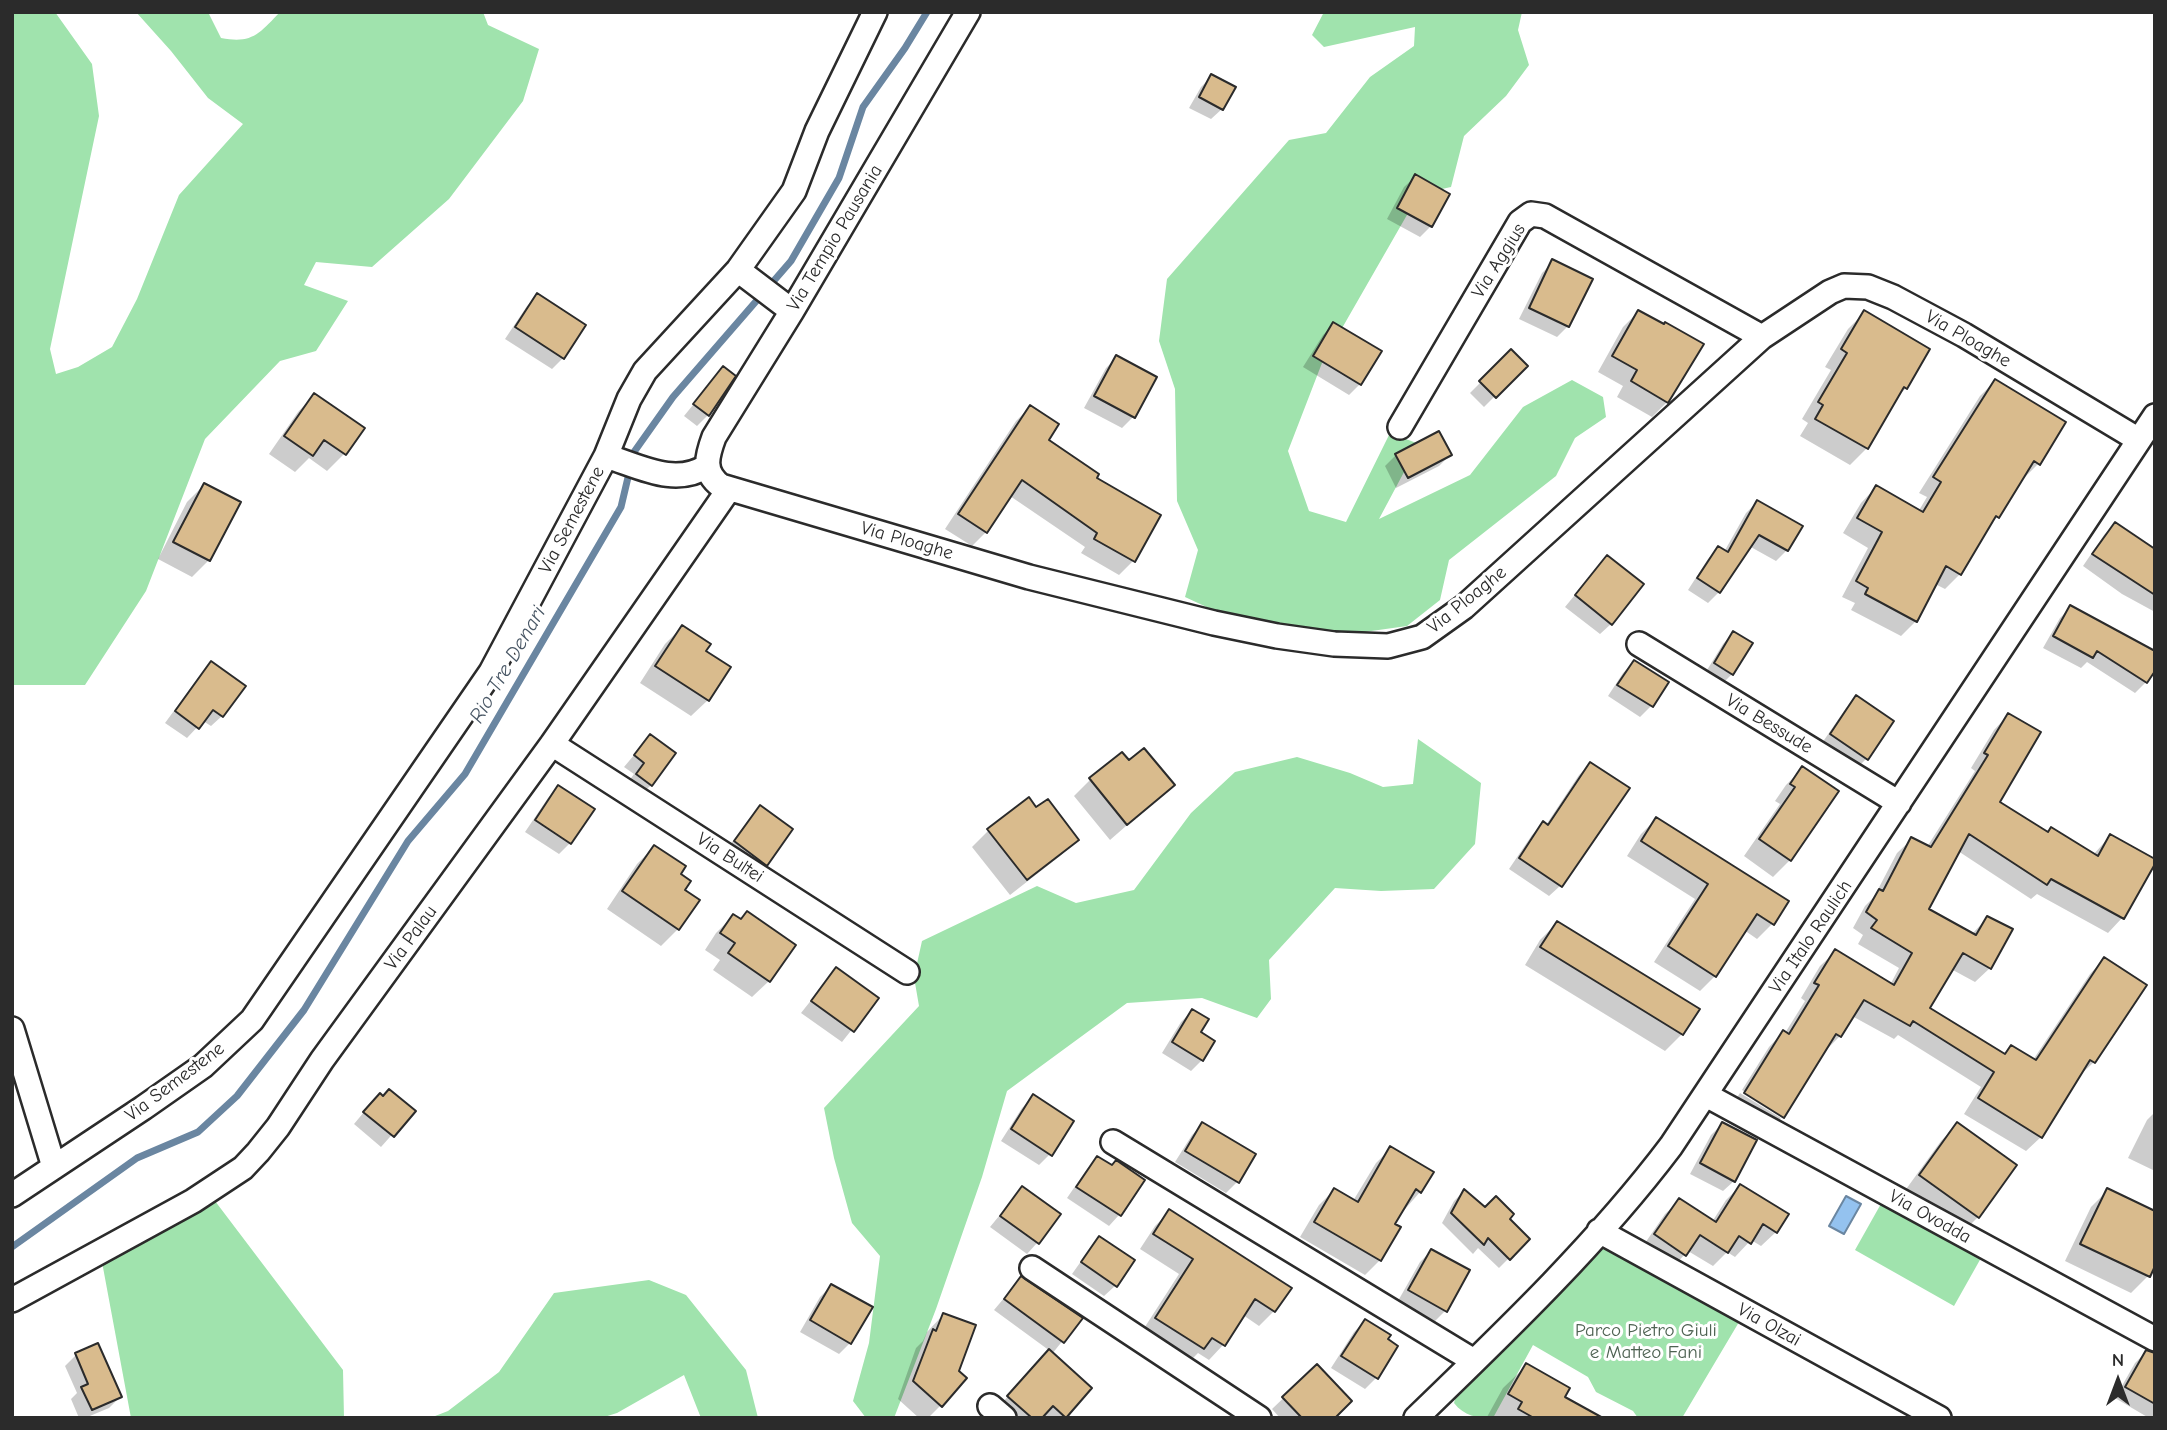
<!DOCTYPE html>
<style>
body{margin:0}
#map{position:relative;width:2167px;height:1430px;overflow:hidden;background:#fff;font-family:"Comic Neue",sans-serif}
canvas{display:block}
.frame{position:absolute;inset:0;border:14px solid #2b2b2b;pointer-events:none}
.north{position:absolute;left:2083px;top:1346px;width:70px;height:70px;-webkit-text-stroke:5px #fff;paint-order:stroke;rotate:0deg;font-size:19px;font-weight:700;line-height:28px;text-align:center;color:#2b2b2b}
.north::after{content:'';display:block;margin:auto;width:24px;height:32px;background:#2b2b2b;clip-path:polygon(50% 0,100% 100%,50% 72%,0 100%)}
</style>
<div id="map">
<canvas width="2167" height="1430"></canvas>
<div class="frame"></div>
<div class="north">N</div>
</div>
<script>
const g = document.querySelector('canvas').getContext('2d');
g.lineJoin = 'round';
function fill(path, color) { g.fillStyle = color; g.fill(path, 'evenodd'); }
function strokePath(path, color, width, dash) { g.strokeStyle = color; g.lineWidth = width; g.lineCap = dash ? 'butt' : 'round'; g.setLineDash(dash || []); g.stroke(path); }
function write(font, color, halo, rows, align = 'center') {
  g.font = font + ' "Comic Neue",sans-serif'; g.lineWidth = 6; g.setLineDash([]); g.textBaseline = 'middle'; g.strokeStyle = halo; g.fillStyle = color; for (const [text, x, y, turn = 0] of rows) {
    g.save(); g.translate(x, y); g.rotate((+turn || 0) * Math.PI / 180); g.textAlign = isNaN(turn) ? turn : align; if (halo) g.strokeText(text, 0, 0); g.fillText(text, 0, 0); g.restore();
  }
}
const green = new Path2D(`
 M12,12h43l37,52 7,52 -49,233 6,25 22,-7 34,-20 25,-48 42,-104 64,-71 -35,-26 -37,-47 -35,-39h72l13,26c31,6 38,-4 59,-26h203l5,13 51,24 -16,52 -74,98 -77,68 -56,-5 -12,23 44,16 -32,50 -36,10 -75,78 -59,152 -61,94h-73z
 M1324,12h198l-4,18 11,35 -23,31 -42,40 -13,51 -32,7 -97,169 -34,88 21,60 37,11 44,-89 29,11 -40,75 91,-44 53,-68 49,-27 31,17 3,20 -31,21 -19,38 -107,84 -9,40 -33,26 -57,8 -124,-18 -41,-19 13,-47 -21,-49 -2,-112 -16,-48 8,-62 122,-139 37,-7 44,-56 44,-31 1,-19 -91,20 -12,-12z
 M1418,739l63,44 -6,61 -41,45 -53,2 -46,-3 -66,72 2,39 -14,19 -55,-20 -75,5 -120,88 -25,86 -46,132 -42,109h-28l-13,-17 16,-58 11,-87 -28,-33 -18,-65 -10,-50 95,-102 -5,-29 8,-36 115,-55 39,17 58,-13 57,-77 44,-41 62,-15 53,16 33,14 30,-3z
 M212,1197l131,173 1,48h-213l-29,-156z
 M1882,1202l99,56 -27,48 -99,-56z
 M1603,1240l139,77 -60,101h-44l-5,-7 -37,-19 -8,-15 -55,-32 -40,73c-16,0 -29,-2 -39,-15l3,-10z
 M649,1280l37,15 60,75 12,48h-57l-17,-43 -67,38 -16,5h-171l18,-7 51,-39 55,-79z`);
const water = new Path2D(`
 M1846,1196l15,8 -17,30 -15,-8z`);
const shadow = new Path2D(`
 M1212,76l10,33 -11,10 -22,-11 12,-21z
 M1415,177l16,49 -11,11 -33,-18 17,-32z
 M1553,262l37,17 -22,47 -11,11 -38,-18 23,-46z
 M538,295l46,31 -21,32 -11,11 -47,-30 22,-33z
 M1638,312l26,14 3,76 -15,15 -35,-20 6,-11 -25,-14 25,-45z
 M1865,312l41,76 -9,9 -30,51 -17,17 -50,-29 8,-13 -6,-4 29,-49 -6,-3 23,-38z
 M1334,324l26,60 -11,11 -46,-28 20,-32z
 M1511,352l14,14 -41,41 -14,-14z
 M1117,357l38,20 -22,40 -11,11 -38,-20 22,-40z
 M723,368l10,8 -25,39 -11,11 -13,-10z
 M1995,381l44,82 -15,15 -2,-1 -25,40 -7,7 -30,50 -15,15 -10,-5 -19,37 -15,15 -50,-26 4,-7 -13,-6 26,-49 -25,-15 18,-30 15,-16 42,25 9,-15 -8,-4 61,-97z
 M314,395l48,33 -18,26 -17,17 -18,-13 -14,14 -26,-18 29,-42z
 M1030,407l16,33 48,38 39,83 -14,14 -38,-22 4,-6 -75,-51 -24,36 -14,14 -27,-17 71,-108z
 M1396,455h54l-11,11 -43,22 -11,-22z
 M204,485l5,75 -17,17 -34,-18 29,-57z
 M1757,502l30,48 -11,11 -27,-15 -30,46 -11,11 -20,-13 20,-31 11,-11 5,4 22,-39z
 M2115,524l40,27v61l-33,-18 -39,-28 21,-31z
 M1597,568l14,56 -11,10 -35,-27z
 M2071,607l75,75 -11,11 -48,-31 -6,6 -38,-20 17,-30z
 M682,627l22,25 4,48 -17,16 -51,-33 25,-39z
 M1733,633l-1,41 -11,11 -17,-10 19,-31z
 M1634,662l32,21 -15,23 -11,11 -32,-21 15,-23z
 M211,663l11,53 -11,10 -8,-5 -16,17 -22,-15 36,-49z
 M1857,697l35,25 -26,37 -11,11 -35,-24 26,-38z
 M2008,715l-10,88 50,30 45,22 17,-19 45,25 -33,57 -14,15 -71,-39 -6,5 -73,-48 -32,59 46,24 15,-16 3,50 -15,14 -24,-13 -23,39 75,47 8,-8 22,13 57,-86 14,-15 -10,103 -15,14 -38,61 -15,14 -62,-37 17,-27 -83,-52 -4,4 -42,-23 -12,20 -15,15 -44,67v-4l-39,-24 27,-43 14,-15 2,1 20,-32 -4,-3 19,-32 15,-14 55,33 9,-17 -41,-24 5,-9 -10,-7 12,-22 9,-9 23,-44 15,-14 15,8 48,-76 -4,-3 23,-38z
 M650,736l1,49 -11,11 -14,-11 8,-11 -10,-7z
 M1129,762l44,23 -63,55 -36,-44 16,-16z
 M1590,764l-30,122 -11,10 -40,-27 23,-34 11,-11 3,1 33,-50z
 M1803,768l-13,92 -17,17 -29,-21 36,-52 -5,-3 11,-16z
 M559,787l11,56 -11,11 -34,-22 23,-34z
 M760,808l6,57 -11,10 -31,-22 25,-34z
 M1036,810l41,30 -17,16 -50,39 -38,-48 17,-17z
 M1656,819l131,83 -15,22 -15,15 -13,-9 -29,46 -15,15 -46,-29 41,-63 -68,-43 14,-22z
 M654,847l24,28 5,15 -5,39 -17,17 -54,-37 30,-45z
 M747,913l22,68 -17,16 -39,-27 7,-10 -15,-10 11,-17 17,-17 7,4z
 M1557,923l125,111 -17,17 -140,-86 15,-25z
 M836,969l40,30 -34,43 -41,-29z
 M1192,1011l7,22 3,27 -11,11 -29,-18 19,-31z
 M1740,1093l41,25 -13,13 -38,-23z
 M1033,1097l17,57 -11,11 -38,-24 21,-33z
 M369,1106l44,5 -32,36 -27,-23z
 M2155,1112v59l-27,-13 19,-38z
 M1203,1124l51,31 -17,27 -11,11 -51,-31 17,-27z
 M1722,1124l12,57 -11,10 -33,-17 21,-39z
 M1958,1124l20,93 -17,17 -57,-42 37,-51z
 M1391,1148l29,44 -28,32 -12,36 -15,15 -65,-38 19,-32 15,-15 19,11 23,-38z
 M1097,1158l22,57 -10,11 -42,-28 20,-29z
 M1740,1186l36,46 -15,14 -10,-6 -16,17 -8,-5 -14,14 -25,-15 -17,18 -30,-20 24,-35 15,-14 32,22 14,-22z
 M1022,1188l15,55 -10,11 -37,-27z
 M2108,1190l47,72 -7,14 -17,17 -66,-32 26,-54z
 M1464,1191l21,18 22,10 21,20 -29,29 -21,-20 -5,6 -31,-31 12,-22z
 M1170,1211l104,100 -15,15 -16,-11 -20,30 -14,15 -11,-7 -10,10 -47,-30 38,-59 -39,-25 15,-23z
 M1100,1239l15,47 -11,10 -32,-22 17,-24z
 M1431,1251l15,59 -11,11 -37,-20 22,-39z
 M1021,1278l59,41 -28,35 12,64 -75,-1 61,-66 -56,-41z
 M831,1286l19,57 -11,11 -39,-22 20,-35z
 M943,1315l-2,90 -13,13h-9l-21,-19 18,-51 7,-7 4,-9z
 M1365,1321l11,57 -11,11 -34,-21 23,-36z
 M2146,1352l9,5v61h-6l-34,-20 20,-35z
 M76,1355l44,42 -11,11 -24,10h-6l-8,-19 6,-6 -12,-27z
 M1317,1366l16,52h-53l-8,-9z
 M1526,1366l37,32 36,20 -112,-1 16,-29z`);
const stream = new Path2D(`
 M12,1247l125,-89 61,-26 39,-36 67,-86 104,-169 57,-67 156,-267 13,-55 39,-55 118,-136 48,-83 24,-71 42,-59 22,-36`);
const building = new Path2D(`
 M1211,74l25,13 -13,23 -24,-13z
 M1415,174l35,20 -18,33 -35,-19z
 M1552,259l41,20 -24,48 -40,-19z
 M537,293l49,32 -22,34 -49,-32z
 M1638,310l26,14 1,-2 39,22 -36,59 -37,-22 6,-11 -25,-14z
 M1864,310l66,39 -23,40 -3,-2 -36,62 -53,-30 8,-14 -5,-3 29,-49 -6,-4z
 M1333,322l49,29 -21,34 -48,-29z
 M1511,349l17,17 -32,32 -17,-17z
 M1116,355l41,22 -22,41 -41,-22z
 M723,366l13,10 -27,40 -16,-12z
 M1995,379l71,43 -26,43 -6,-4 -35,57 -3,-2 -35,59 -15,-9 -29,56 -52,-28 3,-6 -12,-7 26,-49 -25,-14 19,-33 47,27 18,-30 -8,-5z
 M314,393l51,35 -19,27 -22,-15 -11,16 -29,-20z
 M1030,405l29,19 -10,16 50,34 -2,4 64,37 -26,47 -41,-23 3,-6 -75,-53 -35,53 -29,-19z
 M1439,431l13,24 -44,23 -13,-24z
 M204,483l37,19 -31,59 -37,-19z
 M1757,500l46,26 -15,25 -29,-16 -39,58 -23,-15 21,-32 10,6z
 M2115,522l40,27v46l-63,-41z
 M1607,555l37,29 -32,41 -37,-30z
 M2070,605l85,46v20l-8,12 -50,-32 -4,7 -40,-22z
 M682,625l29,19 -5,7 25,16 -22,34 -54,-35z
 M1733,631l20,12 -20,32 -19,-12z
 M1634,660l35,22 -16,25 -36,-22z
 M211,661l35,25 -23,31 -10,-7 -14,19 -24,-18z
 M1856,695l38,26 -26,39 -38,-26z
 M2008,713l33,19 -41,70 48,30 3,-5 47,29 12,-22 45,25v5l-31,55 -73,-40 -4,6 -78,-51 -40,75 47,26 11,-19 26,13 -22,40 -28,-16 -33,55 75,46 6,-9 25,15 68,-103 43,28 -52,78 -5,-3 -48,78 -64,-40 16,-26 -81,-51 -3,5 -46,-26 -23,37 -5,-3 -52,84 -40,-25 39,-63 6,4 30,-49 -5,-2 21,-34 59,36 18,-32 -41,-25 6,-8 -11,-8 13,-23 4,2 28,-54 20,10 57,-92 -4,-2z
 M650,734l26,19 -24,33 -16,-12 8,-11 -10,-8z
 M1144,748l31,37 -48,40 -38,-47 33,-26 7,8z
 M1590,762l40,26 -68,99 -43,-29 24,-37 5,4z
 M1802,766l37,25 -48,70 -32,-22 36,-52 -5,-3z
 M558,785l37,24 -24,35 -36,-24z
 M1029,797l7,10 12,-8 31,41 -52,40 -40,-51z
 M760,805l33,24 -26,37 -33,-25z
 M1656,817l133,84 -15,24 -17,-11 -41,63 -48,-31 40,-62 -67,-43z
 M654,845l32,21 -5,8 10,7 -6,9 15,10 -21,30 -57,-39z
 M747,911l49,34 -26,37 -42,-29 7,-10 -15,-10 13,-19 8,5z
 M1557,921l143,88 -17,26 -143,-88z
 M836,967l43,31 -25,34 -43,-31z
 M1192,1009l17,10 -8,13 14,9 -12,20 -31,-19z
 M389,1089l27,22 -22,26 -31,-25 17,-19 3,3z
 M1033,1094l41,27 -22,35 -41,-27z
 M1202,1122l54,32 -17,29 -54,-32z
 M1722,1122l35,18 -22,42 -35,-19z
 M1957,1122l60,43 -38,53 -60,-43z
 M1390,1146l44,26 -13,21 -5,-4 -21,35 6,3 -20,34 -67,-39 20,-34 24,14z
 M1097,1156l15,9 4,-5 29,20 -24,36 -45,-29z
 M1740,1184l49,30 -12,19 -14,-9 -12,20 -12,-8 -11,17 -28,-18 -14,21 -32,-22 25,-36 37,24z
 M1022,1186l39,28 -22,30 -39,-28z
 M2107,1188l48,23v55l-5,11 -70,-33z
 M1464,1189l21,18 11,-11 18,18 -4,5 20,20 -20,21 -22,-22 -4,7 -33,-32z
 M1169,1209l123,79 -17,24 -20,-13 -30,47 -13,-8 -8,11 -49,-31 38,-59 -40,-25z
 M1099,1236l36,24 -18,27 -36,-25z
 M1431,1249l39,21 -23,42 -39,-22z
 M1021,1276l62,42 -19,25 -60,-44z
 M831,1284l42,23 -22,37 -41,-24z
 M943,1313l33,12 -17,46 8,7 -25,29 -29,-26 20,-52 3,2z
 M1365,1319l26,16 -3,4 10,7 -20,33 -37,-23z
 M98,1343l24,54 -30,13 -11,-23 7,-3 -13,-31z
 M1049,1349l43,39 -26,30 -13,-12 -11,12h-10l-25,-22z
 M2146,1350l9,3v51l-30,-17z
 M1526,1363l44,25 -5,9 38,21h-69l-16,-9 4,-7 -14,-8z
 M1317,1364l35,37 -17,17h-33l-20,-21z`);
const minor = new Path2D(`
 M968,12l-176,299 -78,126c-7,19 -12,35 7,49l308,91 185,46 63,13 57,8 54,2 34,-9 42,-30 298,-270 68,-45 14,-6 24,1 25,10 71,38 175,105
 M738,270l54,41
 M1400,427l120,-205 11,-8 14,2 217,121
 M606,456c33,10 69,31 101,10
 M1639,644l260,159
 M552,744l355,228
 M12,1029l42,138
 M1706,1095l449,244
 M1113,1142l361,219
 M12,1195l131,-87 60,-42 49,-46 239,-348 115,-216 23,-57 16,-28 93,-101 56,-79 23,-60 58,-119
 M1599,1231l340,187
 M1032,1268l227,150
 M12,1300l181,-99 50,-33 15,-16 20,-25 44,-67 230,-316 177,-255
 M990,1406l14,12
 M1416,1418c88,-85 181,-174 255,-272l484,-730`);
const streetNames = [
 ["Via Tempio Pausania",835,238,-59],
 ["Via Aggius",1499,261,-58],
 ["Via Ploaghe",1968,339,30],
 ["Via Semestene",572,520,-62],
 ["Via Ploaghe",907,541,16],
 ["Via Ploaghe",1467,600,-39],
 ["Via Bessude",1769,724,31],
 ["Via Bultei",730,858,33],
 ["Via Italo Raulich",1811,937,-56],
 ["Via Palau",411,938,-54],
 ["Via Semestene",175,1082,-37],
 ["Via Ovodda",1930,1217,29],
 ["Via Olzai",1769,1325,29]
];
const parkNames = [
 ["Parco Pietro Giuli",1646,1331],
 ["e Matteo Fani",1646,1353]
];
const waterNames = [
 ["Rio Tre Denari",508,665,-60]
];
fill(green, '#a0e3ad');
fill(water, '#94c2ef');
strokePath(water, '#6a86a1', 2);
fill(shadow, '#0003');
strokePath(stream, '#6a86a1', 7);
fill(building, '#d9bb8d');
strokePath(building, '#2b2b2b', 2);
strokePath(minor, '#2b2b2b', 28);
strokePath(minor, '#fff', 23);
write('19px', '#2b2b2b', '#fff', streetNames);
write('19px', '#4e6252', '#fff', parkNames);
write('italic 21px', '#4a5866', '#fff', waterNames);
</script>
